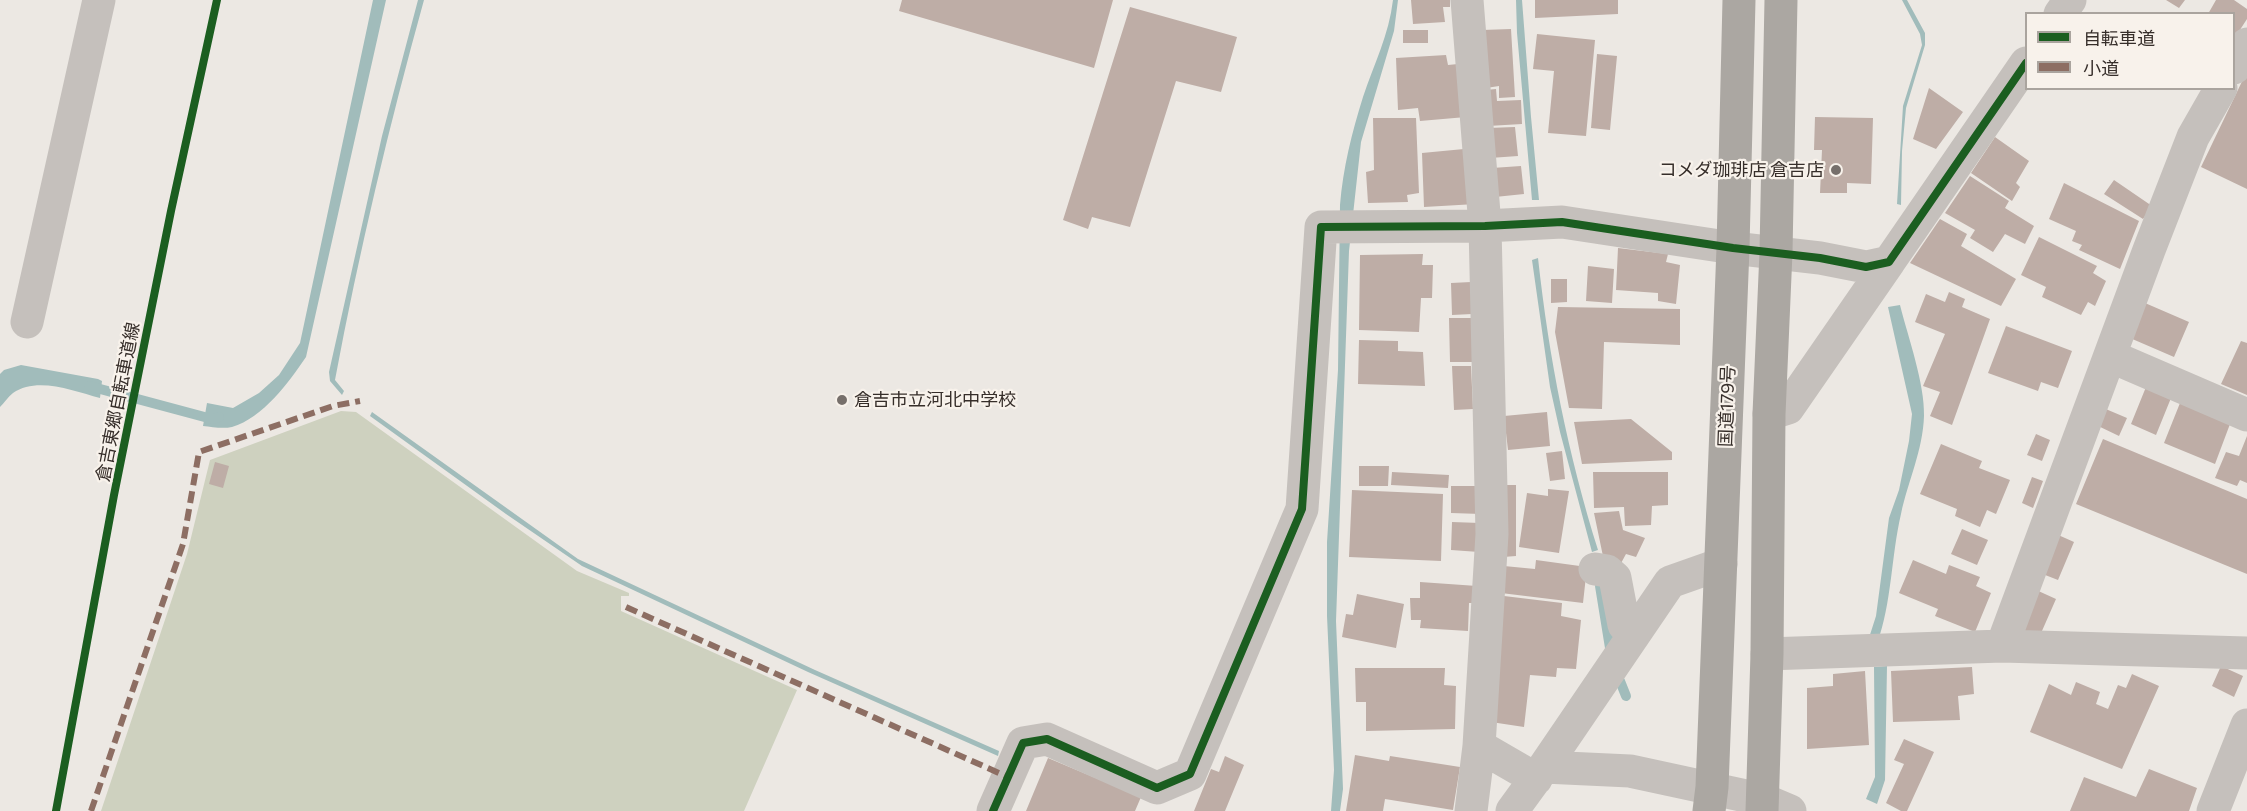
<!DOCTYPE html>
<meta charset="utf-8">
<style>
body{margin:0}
#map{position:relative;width:2247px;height:811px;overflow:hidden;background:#ece8e3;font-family:Commissioner,"Noto Sans JP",sans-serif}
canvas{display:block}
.legend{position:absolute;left:2025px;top:12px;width:210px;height:78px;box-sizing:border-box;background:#f8f2eb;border:2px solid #aaa49e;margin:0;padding:8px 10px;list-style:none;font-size:18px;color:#362e2a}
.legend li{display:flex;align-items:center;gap:12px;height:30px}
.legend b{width:30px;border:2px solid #aaa49e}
</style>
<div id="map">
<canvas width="2247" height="811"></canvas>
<ul class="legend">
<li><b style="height:8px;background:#1b5e20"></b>自転車道</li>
<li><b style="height:8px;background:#8d6e63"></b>小道</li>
</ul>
</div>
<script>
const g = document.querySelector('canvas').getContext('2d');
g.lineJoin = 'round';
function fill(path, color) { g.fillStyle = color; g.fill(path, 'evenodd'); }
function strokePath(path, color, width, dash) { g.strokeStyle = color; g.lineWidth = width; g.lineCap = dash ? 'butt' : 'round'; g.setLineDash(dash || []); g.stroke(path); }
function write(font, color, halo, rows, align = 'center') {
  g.font = font + ' Commissioner,"Noto Sans JP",sans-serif'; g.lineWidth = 4.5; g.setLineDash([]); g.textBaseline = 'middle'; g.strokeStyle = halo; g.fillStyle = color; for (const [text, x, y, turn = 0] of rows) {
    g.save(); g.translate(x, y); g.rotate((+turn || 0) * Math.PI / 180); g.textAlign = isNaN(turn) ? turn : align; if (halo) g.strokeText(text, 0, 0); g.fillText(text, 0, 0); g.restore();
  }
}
const green = new Path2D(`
 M341,411l15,1 221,159 52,22v3h-8v15l176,79 -53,121h-643l86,-257 23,-94z`);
const water = new Path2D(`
 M373,0h13l-80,357c-17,25 -43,61 -74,70 -9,2 -20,0 -29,-1l4,-23 26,5 26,-15 20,-18 21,-32z
 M418,0h6c-35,126 -65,252 -89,380l9,11 -2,4 -12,-14 -1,-9 53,-236z
 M1393,0h5l-4,31 -33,111 -12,109 -13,370 7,168 -3,22h-9l3,-41 -7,-154v-74l11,-172 2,-165c3,-37 12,-73 23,-108 11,-33 26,-62 30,-97z
 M1516,0h6l9,117 8,83h-7l-15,-167z
 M1902,0h5l18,33v12l-19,63 -4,43 -1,54 -4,-1 6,-98 19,-61 -2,-11z
 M1538,258c11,101 30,196 60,292l-6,2 -32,-120 -10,-45 -18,-127z
 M1900,305c8,32 25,79 24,111 -1,34 -16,65 -23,98 -10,43 -9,88 -24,130l-9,-3 8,-25 13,-98 10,-28 10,-49 3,-27 -24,-107z
 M21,365l77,14 4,2 -2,17c-26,-7 -63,-22 -87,-5 -5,4 -9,10 -13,14v-33l4,-4z
 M372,412l206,147 237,111 184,81 -1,5 -190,-84 -226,-106 -76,-52 -136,-98z
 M1887,666l-2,114 -8,24 -11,-5 9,-22 -1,-110z`);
const stream = new Path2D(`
 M89,386l123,33 7,-2
 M1600,586l11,68
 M1620,681l6,15`);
const building = new Path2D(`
 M902,0h211l-19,68 -195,-57z
 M1411,0h39v7h-7l2,15 -32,2z
 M1535,0h83v14l-83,4z
 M2166,0h19l-6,8z
 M2216,0h18l13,9v10l-13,20v-25h-26z
 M1130,7l107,30 -16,55 -45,-11 -46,146 -38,-10 -4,12 -25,-9z
 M1511,29l4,68 -16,1v-12l-13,2 -4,-58z
 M1403,30h25v13h-25z
 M1537,34l58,6 -9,96 -38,-3 6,-62 -21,-2z
 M1597,54l20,2 -7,74 -19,-2z
 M1446,55l2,10 10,-1 8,53 -46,4 -2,-13 -20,2 -2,-52z
 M2247,71v118l-46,-22z
 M1929,88l34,24 -27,37 -23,-10z
 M1496,89l1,12 24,-1 1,24 -34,2 -2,-36z
 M1815,117l58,1 -2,66 -24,-1v10h-27l2,-43h-8z
 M1373,118h43l3,75 -12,2 1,7 -40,1 -2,-31 8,-2z
 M1515,127l3,29 -28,2 -2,-30z
 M1995,137l34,24 -13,22 4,4 -8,14 -41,-28z
 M1464,149l12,55 -52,3 -2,-54z
 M1521,166l3,28 -29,3 -3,-29z
 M1970,176l39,25 -4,7 29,18 -9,18 -20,-10 -12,18 -23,-14 5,-8 -30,-17z
 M2114,180l38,26 -9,13 -39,-25z
 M2064,183l75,38 -19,48 -41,-19 3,-5 -10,-4 4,-10 -27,-12z
 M1940,219l27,15 -6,12 55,33 -15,27 -91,-43z
 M2039,237l58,29 -4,7 13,8 -11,25 -7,-4 -7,13 -39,-18 4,-10 -25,-12z
 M1618,248l50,6 -2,8 14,3 -4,39 -18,-3v-8l-42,-3z
 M1423,254l-1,11h11l-1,33h-11l-2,34 -60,-2 1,-75z
 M1588,266l26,3 -2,34 -26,-2z
 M1551,279h16v23l-16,1z
 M1471,282l1,32 -20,1 -1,-32z
 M1949,292l16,7 -3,8 28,12 -38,106 -22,-9 10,-24 -17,-6 22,-52 -30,-12 11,-28 19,8z
 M2145,303l44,19 -15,35 -44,-19z
 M1558,307l122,2v36l-76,-3 -2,67 -33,-1 -14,-76z
 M1449,318h24l1,44h-24z
 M2006,326l66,25 -14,37 -17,-6 -3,9 -50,-18z
 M1359,340l39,1v10l25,1 2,34 -67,-2z
 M2241,341l6,2v52l-26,-11z
 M1452,366h19l2,43 -19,1z
 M2146,387l25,11 -15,37 -25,-11z
 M2180,403l50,21 -15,40 -51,-21z
 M2101,407l26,11 -8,18 -25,-12z
 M1547,412l3,34 -42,4 -4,-34z
 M1631,419l41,33v8l-90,4 -8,-42z
 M2036,434l14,6 -8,21 -15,-6z
 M2247,436v47l-7,-3 -3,6 -22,-8 11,-26 13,4z
 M2103,439l144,60v75l-171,-70z
 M1941,444l41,17 -3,7 31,12 -14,34 -9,-4 -7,17 -25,-11 2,-7 -37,-15z
 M1562,451l3,28 -15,2 -4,-28z
 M215,462l14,4 -6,22 -14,-4z
 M1359,466h30l-1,20h-29z
 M1392,472l57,3 -1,13 -57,-3z
 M1593,472h75v33l-16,1 -1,19 -26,1 -1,-19 -30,1z
 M2032,477l11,4 -10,27 -11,-5z
 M1504,485h12v71l-13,1z
 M1451,486h30v28l-30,-1z
 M1548,489l21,2 -10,62 -40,-6 8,-54 21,3z
 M1352,490l91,4 -2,67 -92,-4z
 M1619,511l4,19 22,8 -9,19 -10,-3 -6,11 -16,-4 -10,-48z
 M1452,522l28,1 -1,29 -28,-2z
 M1962,529l26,11 -11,25 -26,-11z
 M2056,534l18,8 -16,38 -18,-7z
 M1536,560l51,7 -4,36 -82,-10 3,-27 31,3z
 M1913,560l33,14 3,-9 31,12 -4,9 15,7 -16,39 -40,-16 3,-7 -39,-16z
 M1420,582l57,4v17h-8l-1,28 -48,-3 1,-8h-10l-1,-22h10z
 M2034,589l22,10 -18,41 -22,-10z
 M1357,594l47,10 -8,44 -54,-11 4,-23 7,1z
 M1504,596l58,7 -1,13 20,4 -5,49 -19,-1 -1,9 -26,-2 -6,52 -33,-5z
 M2221,666l22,10 -9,21 -22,-11z
 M1972,667l2,27 -16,2 2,24 -67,2 -2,-51z
 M1355,668h90l-1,17 12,1 -1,43 -89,2v-29h-10z
 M1865,671l4,74 -62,4v-61l26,-2v-12z
 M2132,674l27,12 -37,83 -92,-37 19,-48 22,11 5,-13 24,10 -4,12 12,5 10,-24 8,3z
 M1904,739l30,13 -27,59h-6l-15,-8 18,-39 -10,-4z
 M1355,755l34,6 1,-5 70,11 -7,43 -68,-11 -2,12h-37z
 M1225,756l19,9 -19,46h-31l17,-42 8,3z
 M1048,758l93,39 -6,14h-109z
 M2149,769l48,19 -8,23h-119l14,-34 52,20z`);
const minor = new Path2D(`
 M1467,0l18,226 7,308 -13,212 -8,65
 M2060,14l10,-14
 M2234,68l13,-24
 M27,322l72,-322
 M2110,356l137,59
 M1769,414l19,-6 101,-146
 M1595,569l12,2 8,7 9,47 10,10
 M2002,646l147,-396 44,-113 28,-49
 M1767,654l235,-8 245,7
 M1479,746l57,33
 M1544,767l86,4 134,29 26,11
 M993,811l30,-68 24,-4 110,49 33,-14 112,-265 19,-282 164,-1 77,-4 171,26 87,10 46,9 23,-5 137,-199
 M1512,811l32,-44 126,-185 51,-18
 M2213,811l34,-86`);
const highway = new Path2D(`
 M1709,811l3,-24 21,-539 6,-248
 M1762,811l5,-157 2,-240 7,-162 5,-252`);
const quiet = new Path2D(`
 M626,607l382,170
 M91,811l92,-267 16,-92 134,-46 27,-5`);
const cycleway = new Path2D(`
 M56,811l58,-316 57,-284 46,-211
 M993,811l30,-68 24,-4 110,49 33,-14 112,-265 19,-282 164,-1 77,-4 171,26 87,10 46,9 23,-5 137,-199`);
const markers = [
 [1836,170,6,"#766f6b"],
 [842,400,6,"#766f6b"]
];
const poiNames = [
 ["コメダ珈琲店 倉吉店",1824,170],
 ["倉吉市立河北中学校",854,400,"left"]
];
const streetNames = [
 ["倉吉東郷自転車道線",118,402,-79],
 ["国道179号",1727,406,-88]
];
fill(green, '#ced1bf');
fill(water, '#a1bcbb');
strokePath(stream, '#a1bcbb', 10);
fill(building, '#beada6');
strokePath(minor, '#c5c0bc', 33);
strokePath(highway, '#aba7a2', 33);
strokePath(quiet, '#8d6e63', 6, [12, 6]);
strokePath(cycleway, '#1b5e20', 8);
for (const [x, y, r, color] of markers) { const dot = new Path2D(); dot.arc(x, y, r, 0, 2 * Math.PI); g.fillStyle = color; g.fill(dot); strokePath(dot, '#f8f2eb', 2); }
write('18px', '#362e2a', '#f8f2eb', poiNames, 'right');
write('18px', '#362e2a', '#f8f2eb', streetNames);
</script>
